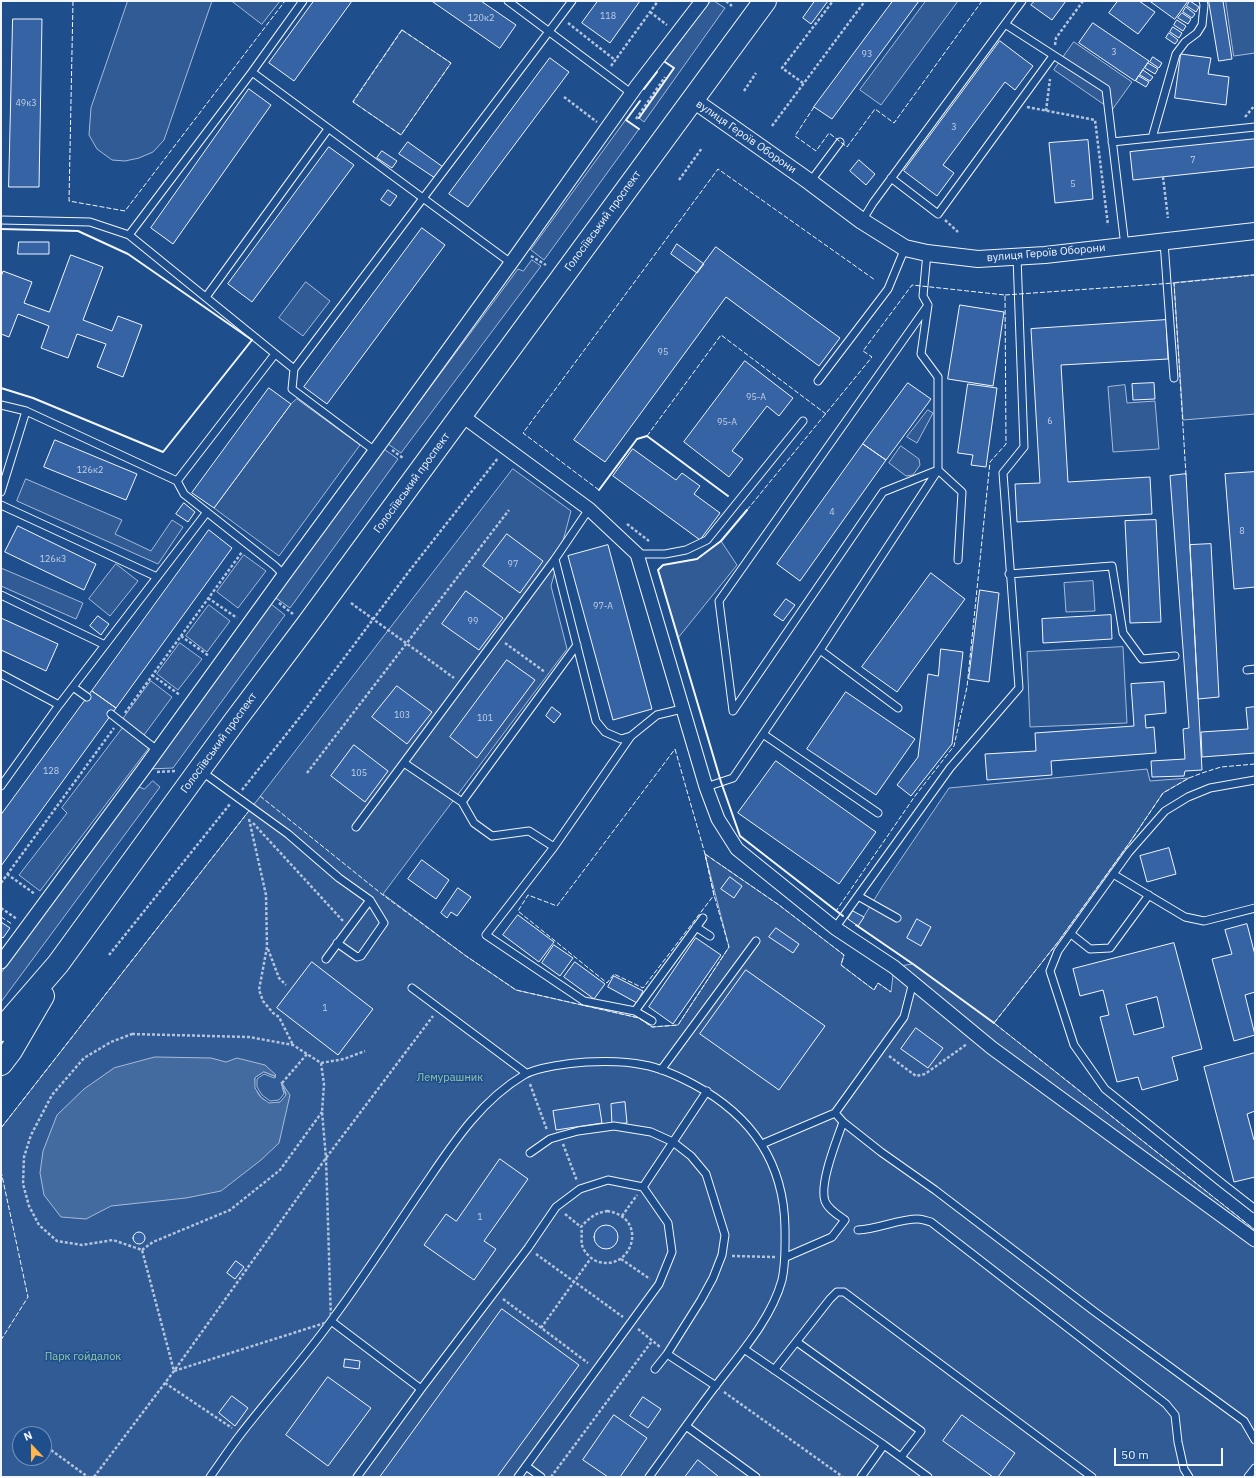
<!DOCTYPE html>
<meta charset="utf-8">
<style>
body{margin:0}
#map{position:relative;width:1256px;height:1478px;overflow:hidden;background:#1f4e8c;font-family:"IBM Plex Sans",sans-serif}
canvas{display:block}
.frame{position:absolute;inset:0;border:2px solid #f2f6ff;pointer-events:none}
.north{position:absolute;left:12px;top:1426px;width:40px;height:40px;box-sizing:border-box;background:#1f4e8c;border:1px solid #7391ba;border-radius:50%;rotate:338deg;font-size:11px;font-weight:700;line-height:16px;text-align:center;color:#f2f6ff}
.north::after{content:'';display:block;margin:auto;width:14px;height:18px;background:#ffb74d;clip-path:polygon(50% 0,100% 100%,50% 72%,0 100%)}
.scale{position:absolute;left:1114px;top:1448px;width:109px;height:18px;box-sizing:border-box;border:2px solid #f2f6ff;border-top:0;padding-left:5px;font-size:12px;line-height:14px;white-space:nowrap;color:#f2f6ff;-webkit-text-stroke:3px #1f4e8c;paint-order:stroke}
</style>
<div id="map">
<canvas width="1256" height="1478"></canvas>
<div class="frame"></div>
<div class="north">N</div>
<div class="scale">50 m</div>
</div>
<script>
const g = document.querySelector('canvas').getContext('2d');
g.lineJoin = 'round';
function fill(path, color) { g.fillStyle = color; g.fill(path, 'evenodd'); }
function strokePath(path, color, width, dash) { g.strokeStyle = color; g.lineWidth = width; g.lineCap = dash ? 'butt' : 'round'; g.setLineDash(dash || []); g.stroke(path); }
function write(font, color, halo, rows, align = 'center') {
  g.font = font + ' "IBM Plex Sans",sans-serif'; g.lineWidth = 3; g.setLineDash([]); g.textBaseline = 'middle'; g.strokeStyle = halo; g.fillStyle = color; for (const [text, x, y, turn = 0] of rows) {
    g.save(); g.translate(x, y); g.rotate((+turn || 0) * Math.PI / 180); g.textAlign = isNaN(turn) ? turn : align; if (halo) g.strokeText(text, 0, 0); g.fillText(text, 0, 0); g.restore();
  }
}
const built = new Path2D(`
 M128,1h84l-48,139 -11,12 -14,6 -14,3 -13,-1 -15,-11 -8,-14 2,-27z
 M232,1h48l-18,23z
 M711,1h3l11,7 -81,114 -5,-4 35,-50 -9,-6z
 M926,1h32l-77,104 -21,-15z
 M1226,1h29v52l-21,3z
 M402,30l49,33 -50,72 -48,-33z
 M1074,42l58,40 -20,28 -58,-40z
 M626,120l13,9 -95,131 -13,-10z
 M532,260l9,6 -140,187 -13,-9 130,-175 5,2z
 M1255,275v139l-72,6 -9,-137z
 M306,282l24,19 -27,35 -24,-18z
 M1125,385l2,18 28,-2 4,48 -46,3 -5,-65z
 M297,399l63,46 -81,111 -65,-48 77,-104z
 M928,410l5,3 -16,30 -10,-6z
 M901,446l18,13 1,6 -7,10 -7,1 -17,-13z
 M384,449l14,10 -108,149 -14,-10z
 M513,469l58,42 -20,75 16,63 -184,245 83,62 50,34 123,28 13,9 26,-2 51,-78 -24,-93 74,51 65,50 -3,10 33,25 4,-7 13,9 3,-25 18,-3 -54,-38 24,-39 67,-99 198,-19 3,12 39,-3 -26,15 -33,49 -72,100 -64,81 261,207v247h-1254v-349l251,-321zM20,1434h24v24h-24z
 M26,479l96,41 -7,14 36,17 21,-31 11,7 -25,37 -141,-63z
 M721,541l16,24 -59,73 -20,-68 5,-5 34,-6z
 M244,555l22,16 -28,37 -21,-16z
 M116,564l22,17 -28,35 -21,-17z
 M1,568l82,35 -7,16 -75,-33z
 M1093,581l2,30 -29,1 -2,-29z
 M271,604l14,11 -112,153 -25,1z
 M209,605l21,16 -23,31 -21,-16z
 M180,643l22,16 -24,31 -21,-16z
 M1123,647l4,76 -97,4 -3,-75z
 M151,681l21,16 -28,38 -21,-16z
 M125,725l26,20 -111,146 -21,-16 48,-62 -5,-5z
 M153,781l7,6 -159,215v-29l136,-187 7,3z`);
const water = new Path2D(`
 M155,1057l56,1 15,4 11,-4 28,7 11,10 -1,1 -11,-4 -9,6c0,19 8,25 25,24l6,-8 -4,-11 8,12 -11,48 -18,17 -40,31 -35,7 -75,8 -25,13 -25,-2 -17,-22 -4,-22 3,-22 14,-36 27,-26 30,-21z`);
const pier = new Path2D(`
 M264,1072l12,5 -2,1 -10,-4 -7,5v8l5,8 8,6 9,-1 5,-6 -3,-12 5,13 -6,7 -11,1 -8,-6 -6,-9v-10z`);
const building = new Path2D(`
 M314,1h38l-58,80 -25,-18z
 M432,1h49l35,24 -16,23z
 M598,1h42l-30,42 -28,-20z
 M815,1h13l-17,23 -8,-6z
 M893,1h26l-87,118 -18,-12z
 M1035,1h31l-14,19 -21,-15z
 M1118,1h21l16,11 -17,22 -29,-21z
 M1150,1h38l-13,18z
 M1190,1l9,6 -3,5 -9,-6z
 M1209,1h14l9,58 -13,2z
 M1186,7l9,7 -3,4 -9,-6z
 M1182,13l9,6 -3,5 -10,-6z
 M13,19h29l-3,168h-30z
 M1177,20l9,6 -3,5 -9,-6z
 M1093,23l56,38 -14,20 -56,-38z
 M1173,27l9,6 -3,5 -9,-6z
 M1169,33l9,7 -3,4 -9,-6z
 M1000,41l33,25 -18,24 -10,-8 -62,83 11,8 -17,23 -33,-25z
 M1181,54l30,4 -3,16 21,3 -3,28 -51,-7z
 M1153,57l9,6 -3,5 -9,-6z
 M550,58l19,14 -101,135 -19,-13z
 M1148,63l10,6 -3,5 -10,-6z
 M1143,70l10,7 -3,4 -10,-6z
 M1139,76l10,6 -3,5 -10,-6z
 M249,89l22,16 -98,139 -22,-16z
 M1253,139h2v28l-122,13 -3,-28z
 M1088,140l5,59 -38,4 -6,-60z
 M408,142l35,25 -8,11 -36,-24z
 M329,147l25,18 -102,137 -24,-18z
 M382,151l15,10 -5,7 -15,-10z
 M859,160l16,14 -9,11 -16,-14z
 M388,190l9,6 -7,10 -9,-6z
 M422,228l23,17 -118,159 -23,-17z
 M19,242h30v12h-31z
 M677,244l27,20 -7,9 -26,-19z
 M716,247l124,91 -21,28 -93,-69 -121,165 -31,-22z
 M71,255l32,12 -20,53 29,11 6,-15 24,9 -19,52 -26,-10 9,-23 -29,-10 -9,24 -27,-10 8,-22 -31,-12 -9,23 -8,-3v-57l2,-6 29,11 -8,21 25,9z
 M960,305l44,7 -11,74 -45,-7z
 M1166,320l2,39 -107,6 7,117 82,-5 2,37 -135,8 -2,-38 25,-1 -9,-154z
 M745,361l48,37 -14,18 -12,-10 -35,45 11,8 -14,18 -45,-35z
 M908,383l23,16 -45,61 -23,-16z
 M1154,383l1,16 -22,1 -1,-16z
 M968,384l29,4 -11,79 -15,-2 2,-10 -15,-2z
 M269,388l22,16 -77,104 -22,-15z
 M55,440l82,34 -11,26 -82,-33z
 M863,444l23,16 -86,121 -23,-17z
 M633,449l43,31 6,-7 18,13 -6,8 26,19 -20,27 -87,-64z
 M1255,472v115l-21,2 -9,-115z
 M1186,474l16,296 -17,1 -1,5 -32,1 -1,-16 34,-2 -2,-30 6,-1 -19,-252z
 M184,503l11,9 -7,10 -12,-8z
 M1156,520l5,102 -31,1 -5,-102z
 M18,526l78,38 -12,26 -79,-38z
 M209,530l23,18 -116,160 -24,-17z
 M507,534l36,27 -23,32 -37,-27z
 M1211,544l8,153 -21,2 -8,-154z
 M608,545l44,164 -39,11 -45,-164z
 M931,573l34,26 -68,93 -35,-25z
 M980,590l19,3 -10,89 -20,-3z
 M466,591l37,27 -24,32 -37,-26z
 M786,599l9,6 -12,16 -9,-6z
 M1111,615l1,24 -69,4 -1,-24z
 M98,616l11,8 -8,11 -11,-9z
 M1,618l57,26 -12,27 -45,-21z
 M941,649l22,3 -11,92 -41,52 -14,-11 21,-28 10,-83 10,2z
 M507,660l28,20 -58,78 -27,-21z
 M1164,682l2,31 -21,2 1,13 8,-1 2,26 -105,8 1,14 -65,5 -2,-26 51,-3 -1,-18 99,-7 -3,-42z
 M397,686l35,26 -25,32 -35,-27z
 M92,691l24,17 -115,158v-51z
 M846,692l69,47 -39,56 -69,-46z
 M552,707l9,7 -7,9 -8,-7z
 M1255,707v46l-53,4 -1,-25 47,-3 -2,-21z
 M354,745l34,26 -23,31 -34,-26z
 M776,761l100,71 -37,52 -101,-71z
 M1169,848l7,26 -29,8 -7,-26z
 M422,860l27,20 -13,19 -28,-20z
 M730,877l12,9 -8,12 -13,-9z
 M458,888l13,9 -14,19 -6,-4 -4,6 -6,-5z
 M853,911l11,6 -6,9 -10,-7z
 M518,915l36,27 -15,20 -36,-27z
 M917,919l14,8 -10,19 -14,-8z
 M1,922l9,6 -7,10 -2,-2z
 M1247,924l8,31v37l-10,3 10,40 -21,6 -22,-82 20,-5 -7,-24z
 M776,928l23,16 -6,9 -24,-16z
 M696,938l25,17 -48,69 -24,-17z
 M1174,943l28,106 -30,8 6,23 -36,10 -4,-13 -21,5 -17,-65 9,-2 -6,-25 -23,6 -7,-27zM1157,997l7,30 -30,8 -8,-30z
 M554,945l19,13 -13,18 -18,-13z
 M312,962l61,47 -35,46 -61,-47z
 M575,962l30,22 -11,15 -30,-22z
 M746,970l79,56 -46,64 -79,-56z
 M614,976l29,15 -6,12 -29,-16z
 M916,1028l27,20 -15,20 -27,-19z
 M1255,1053v58l-8,3 7,26h1v37l-21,5 -30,-115z
 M625,1102l2,21 -15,1 -1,-20z
 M599,1104l3,19 -46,7 -3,-19z
 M500,1159l28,20 -44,62 12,8 -22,31 -50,-35 22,-31 10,7z
 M594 1237a12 12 0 1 1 24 0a12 12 0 1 1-24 0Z
 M133 1238a6 6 0 1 1 12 0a6 6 0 1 1-12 0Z
 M236,1261l8,6 -9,12 -8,-6z
 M502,1309l77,56 -82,112h-117z
 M345,1359l15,2 -1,8 -15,-2z
 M328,1377l43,31 -43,58 -42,-31z
 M232,1396l16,12 -13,18 -16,-13z
 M643,1397l18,12 -13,19 -18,-12z
 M614,1415l33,23 -27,39h-12l-25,-17z
 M962,1415l53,38 -17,24h-5l-50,-36z
 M698,1460l21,17h-34z`);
const path = new Path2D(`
 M726,1l6,5
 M650,12l17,13
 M568,23l47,37
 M1055,45l1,-7 27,-37
 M611,66l47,-65
 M803,83l-21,-15 51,-67
 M744,91l12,-18
 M564,97l33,25
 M1027,107l68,13 13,105
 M1046,111l4,-32
 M1245,117l10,-12
 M636,119l29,-42
 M772,126l93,-125
 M1163,177l5,41
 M679,180l23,-32
 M945,220l13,12
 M531,256l15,9
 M392,450l11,8
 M627,524l22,17
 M208,598l29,20
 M279,603l14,11
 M351,603l103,75
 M181,636l28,20
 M505,643l40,29
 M152,675l28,20
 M125,713l117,-161
 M157,772l19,-1
 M307,773l202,-263
 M242,790l58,-73 110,-147 88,-112
 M249,819l17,76 1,52 -8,43 4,11 10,12 6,4 14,28
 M253,823l90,98
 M7,874l28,20
 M1,883l113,-155
 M1,908l16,11
 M268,949l11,29 7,7
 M109,955l121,-151
 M132,1034l117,3 44,8 28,18 3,21 -2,28 4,46 5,163 -157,50 -32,-121 -29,-10 -31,5 -25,-4 -18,-16 -10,-19 -6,-22 1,-27 7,-22 21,-40 32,-37 27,-16z
 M889,1056l27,20 9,-2 42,-30
 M321,1063l23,-4 21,-8
 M282,1083l25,-29
 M530,1084l17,46
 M563,1144l14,37
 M607,1211c42,6 26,60 -8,51 -7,-2 -13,-8 -16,-14 -3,-7 0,-14 -2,-21 8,-9 14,-14 26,-16z
 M565,1214l16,13
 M622,1216l15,-21
 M142,1250l11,-8 77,-32 50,-40 42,-58
 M536,1254l87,63
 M732,1256l43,1
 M621,1259l29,20
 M503,1299l85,64
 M541,1328l50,-70
 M638,1329l22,18
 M165,1383l67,45
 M724,1392l119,85
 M51,1450l37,27
 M94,1477l80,-106 152,-213 107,-142
 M551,1477l101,-136`);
const service = new Path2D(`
 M508,1l123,92
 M1005,24l101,65 19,157
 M252,72l259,191
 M1152,138l24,-84 9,-12 12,-9 5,-8 2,-20 -1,-4
 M1112,142l143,-15
 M891,178l47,36 115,-158
 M810,182l30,-40
 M1,220l89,2 39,13 165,134 -2,20 83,62
 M862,221l11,-18 149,-202
 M129,235l123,-163 51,-71
 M1164,242l10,136
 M206,297l122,-168
 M928,305l-209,296 14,110 150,-219 55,-22 24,22 -4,68
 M294,369l278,-368
 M818,381l70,-92 17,-41
 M1,405l25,6 151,70 7,13 91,72 9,9
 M177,481l98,-127
 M1,492l25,-81
 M1,505l156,72
 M637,554h28l21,-4 21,-10 96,-119
 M555,559l41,162 9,11 16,7 10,-3 26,-21 25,-6
 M1009,574l103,-8 11,67 19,26 33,-3
 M1,595l104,50
 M820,650l78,58
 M1247,670l8,-1
 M1,674l58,31
 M73,687l14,10
 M111,714l46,36
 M763,734l115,79
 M631,736l-77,111 -68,88 98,66 51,10 68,-93
 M404,763l58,39 12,21 18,13 37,-5 25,16
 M201,771l87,63 51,44 31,22 14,23 -23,33 -4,1 -20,-14
 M1255,780l-45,8 -22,9 -23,14 -36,41 -71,99 -8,20 24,74 31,44 118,95 32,25
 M1,786l58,-81 148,-193
 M706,787l27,-9 87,-128 118,-180v-93l-17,-23 7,-49 -5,-9 4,-43
 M462,802l115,-157
 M356,827l199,-268 34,-50
 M1113,874l72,43 19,4 51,-13
 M858,896l39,22
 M696,927l14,9
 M835,928l115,-160 69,-80 -16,-215 21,-26 -7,-190
 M1071,934l19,15 20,-1 39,-53
 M326,959l44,-59
 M412,988l114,85
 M635,1011l17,10
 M661,1070l95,-129
 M835,1113l8,9 38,30 54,38 160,122 149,109 11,19
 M762,1144l73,-31 69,-96 9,-35
 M530,1153l20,-14 10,-3 18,-5 36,-5 37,6 22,10 18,14 15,18 19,61 -3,20 -9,23 -12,22 -34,54 -12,15
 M643,1187l64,-96
 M858,1230c20,-1 40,-11 60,-11 4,0 9,2 13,3l235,182 9,11 3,27 6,27 5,8
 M786,1257l46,-20 13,-17c-7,-5 -17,-11 -20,-19 -6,-18 12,-61 18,-79
 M331,1321l90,68
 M797,1342l124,89 -20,26
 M744,1349l140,96 44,32
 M667,1354l49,32
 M774,1370l56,-71 7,-7h7l248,185
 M686,1426l70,51
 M526,1466l15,11
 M210,1477c10,-14 20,-29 30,-42 30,-39 63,-75 91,-114 33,-44 62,-90 93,-135 28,-41 56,-85 100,-111 13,-8 47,-12 62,-13 19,-1 40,-1 58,3 17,3 34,11 49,19 58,31 91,77 92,144 0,17 1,34 -3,52 -11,40 -43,75 -68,108 -22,29 -43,59 -65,89
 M357,1477l64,-88 107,-141 28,-41 24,-18 28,-9 35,7 25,36 4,29 -13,32 -141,193
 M861,1477l23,-32
 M1248,1477l7,-9`);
const minor = new Path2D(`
 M461,415l128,94 48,45 69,233 12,32 19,30 98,79 59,39 98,81 263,192
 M1,962l142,-192 141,-195 91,-124 136,-188 125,-176 66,-86`);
const tertiary = new Path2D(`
 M692,99l118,83 52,39 43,27 22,5 51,6 67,-4 210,-24`);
const trunk = new Path2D(`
 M1,1030l57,-66 176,-242 73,-97 458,-624
 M1,1064l10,-13 32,-55`);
const fence = new Path2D(`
 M73,1l-4,200 56,10 160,-210
 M402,30l49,33 -50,72 -48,-33z
 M814,107l-19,29 21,15 13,-18 18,14 28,-38 19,14 88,-122
 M1174,283l81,-8
 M1005,295l169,-12 12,192
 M647,436l74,-101 105,79
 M599,490l-76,-57 195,-264 157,111
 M747,510l125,-153 -9,-6 49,-66 93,10 1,149 -16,18 -23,225 -13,59 -39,50 -79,115
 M675,749l30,105 9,41 -71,93 -29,-14 -7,9 -89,-72 10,-16 29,11z
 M1255,764l-34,3 -19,6 -13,5 -26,15 -33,49 -72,100 -64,81 261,207
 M260,796l123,99 83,61 50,34 123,28 13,9 26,-2 51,-78 -15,-52 -9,-41
 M705,854l74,51 65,50 -3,10 33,25 4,-7 13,9
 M1,917l11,7
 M1,1128l247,-316
 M1,1171l27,126 -27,43`);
const wall = new Path2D(`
 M644,89l13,-17
 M639,118l35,-50 -9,-6
 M639,129l-13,-9 14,-19
 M1,229l77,2 50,23 124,86 -89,112 -130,-54 -32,-10
 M599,490l38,-51 10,-3 81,60
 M747,510l-26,31 -24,18 -34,6 -5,5 63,212 19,54 103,80
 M856,925l57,39 81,59`);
const numberNames = [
 ["118",608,16],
 ["120к2",481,18],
 ["3",1114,52],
 ["93",867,54],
 ["49к3",26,103],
 ["3",954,127],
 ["7",1193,160],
 ["5",1073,184],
 ["95",663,352],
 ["95-А",756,397],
 ["6",1050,421],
 ["95-А",727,422],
 ["126к2",90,470],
 ["4",832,512],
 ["8",1242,531],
 ["126к3",53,559],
 ["97",513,564],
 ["97-А",603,606],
 ["99",473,621],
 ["103",402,715],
 ["101",485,718],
 ["128",51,771],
 ["105",359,773],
 ["1",325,1008],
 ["1",480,1217]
];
const streetNames = [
 ["вулиця Героїв Оборони",746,137,35],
 ["Голосіївський проспект",603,221,-54],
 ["вулиця Героїв Оборони",1046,253,-5],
 ["Голосіївський проспект",412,483,-54],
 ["Голосіївський проспект",219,743,-54]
];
const parkNames = [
 ["Лемурашник",450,1078],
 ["Парк гойдалок",83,1357]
];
fill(built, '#305b95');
strokePath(built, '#a8bbd7', 1);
fill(water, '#446ba0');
strokePath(water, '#a8bbd7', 1);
fill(pier, '#1f4e8c');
strokePath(pier, '#a8bbd7', 1);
fill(building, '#3563a3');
strokePath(building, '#f2f6ff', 1);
strokePath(service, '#f2f6ff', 9);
strokePath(minor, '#f2f6ff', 15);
strokePath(tertiary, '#f2f6ff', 18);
strokePath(trunk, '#f2f6ff', 24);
strokePath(path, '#b3c4dc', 2.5, [3, 2]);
strokePath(service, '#1f4e8c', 7);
strokePath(minor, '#1f4e8c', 13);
strokePath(tertiary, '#1f4e8c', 16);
strokePath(trunk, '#1f4e8c', 22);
strokePath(fence, '#f2f6ff', 1, [5, 2]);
strokePath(wall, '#f2f6ff', 2);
write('9px', '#c3d1e8', null, numberNames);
write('11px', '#f2f6ff', '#1f4e8c', streetNames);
write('11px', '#97c8a6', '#1f4e8c', parkNames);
</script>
